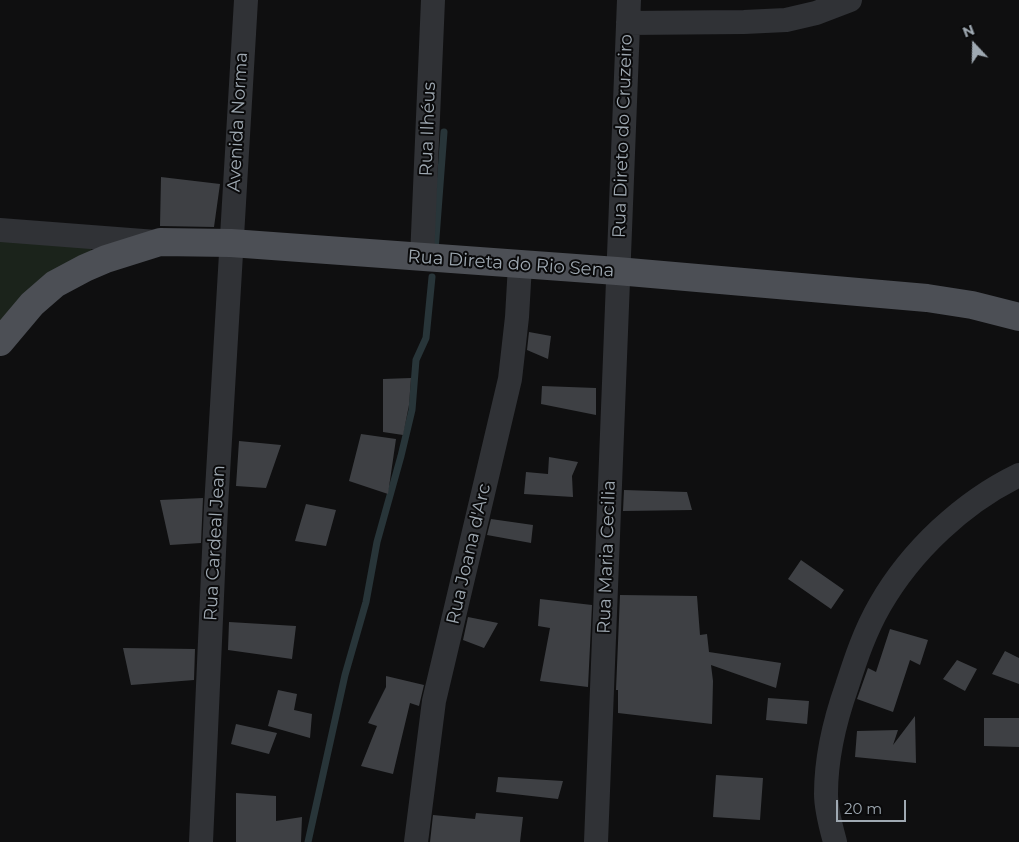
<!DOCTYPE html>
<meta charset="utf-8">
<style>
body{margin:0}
#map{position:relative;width:1019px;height:842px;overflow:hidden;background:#0f0f10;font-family:Montserrat,sans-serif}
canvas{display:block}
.north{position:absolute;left:949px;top:20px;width:50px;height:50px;-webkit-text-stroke:4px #0a0a0b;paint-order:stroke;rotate:339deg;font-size:14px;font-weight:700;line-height:20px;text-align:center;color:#9fa9b2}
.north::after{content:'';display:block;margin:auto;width:18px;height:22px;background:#9fa9b2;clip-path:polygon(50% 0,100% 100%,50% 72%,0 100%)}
.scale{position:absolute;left:836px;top:800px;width:70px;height:22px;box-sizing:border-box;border:2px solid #9fa9b2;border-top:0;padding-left:6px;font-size:15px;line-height:18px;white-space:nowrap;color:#9fa9b2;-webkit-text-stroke:4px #0a0a0b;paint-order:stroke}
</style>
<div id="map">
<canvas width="1019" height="842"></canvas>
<div class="north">N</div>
<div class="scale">20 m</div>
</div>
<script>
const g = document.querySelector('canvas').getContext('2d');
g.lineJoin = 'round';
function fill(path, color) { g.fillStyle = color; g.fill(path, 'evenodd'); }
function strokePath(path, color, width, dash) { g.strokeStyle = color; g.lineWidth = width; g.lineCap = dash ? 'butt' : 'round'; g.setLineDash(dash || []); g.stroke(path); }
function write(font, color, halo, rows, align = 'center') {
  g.font = font + ' Montserrat,sans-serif'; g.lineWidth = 4; g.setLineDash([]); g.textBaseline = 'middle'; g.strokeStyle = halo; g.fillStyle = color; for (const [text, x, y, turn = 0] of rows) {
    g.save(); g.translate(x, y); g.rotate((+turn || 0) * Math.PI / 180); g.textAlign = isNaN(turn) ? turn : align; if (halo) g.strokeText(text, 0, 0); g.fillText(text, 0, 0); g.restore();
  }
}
const green = new Path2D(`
 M0,240l92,4 -2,14 -90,74z`);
const stream = new Path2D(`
 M435,251l9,-119
 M308,842l37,-167 21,-73 11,-60 24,-86 11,-46 4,-50 10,-22 6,-61`);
const building = new Path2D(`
 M161,177l59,7 -6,43 -54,-1z
 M529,332l22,4 -3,23 -21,-9z
 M411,378l-2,27 -6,30 -20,-3v-53z
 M542,386l54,2v27l-55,-11z
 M361,434l35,5 -8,55 -39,-13z
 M239,441l42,4 -15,43 -30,-2z
 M549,457l29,5 -6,14 1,21 -49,-3 2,-22 22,2z
 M624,490l63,2 5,18 -69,1z
 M203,498l-2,45 -31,2 -10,-45z
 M306,504l30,6 -10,36 -31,-5z
 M491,519l42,6 -2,18 -44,-8z
 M801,560l43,30 -13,19 -43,-30z
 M620,595l77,1 3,39 7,-1 2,18 72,11 -5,25 -65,-23 2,16 -1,43 -94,-11v-23h-2z
 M540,599l52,6 -4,82 -48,-6 10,-53 -12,-2z
 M468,617l30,6 -14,25 -21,-8z
 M229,622l67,4 -4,33 -64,-9z
 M890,629l38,11 -8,25 -10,-5 -17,52 -36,-13 11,-31 8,4z
 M123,648l72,1 -1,31 -63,5z
 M1005,651l14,7v26l-27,-10z
 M957,660l20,9 -12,22 -22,-12z
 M386,676l38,9 -5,21 -9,-3 -17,71 -32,-8 16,-40 -9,-3 18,-36z
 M278,690l19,4 -3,16 18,4 -2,24 -42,-12z
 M768,698l41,3 -2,23 -41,-4z
 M915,716l1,47 -61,-6 2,-26 41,-1 -5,15z
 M984,718h35v29l-35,-1z
 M236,724l41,9 -8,21 -38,-10z
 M716,775l47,3 -3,42 -47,-3z
 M498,777l65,4 -5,18 -62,-7z
 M236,793l40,3v25l26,-4 -1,25h-65z
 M476,813l47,4 -3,25h-90l3,-27 42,4z`);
const minor = new Path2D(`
 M628,23l116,-1 42,-2 30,-7 34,-13
 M0,230l156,12
 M422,258l11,-258
 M201,842l15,-335 30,-507
 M416,842l18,-141 76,-322 7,-62 3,-52
 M596,842l33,-842
 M835,842c-4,-15 -9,-32 -9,-48 0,-36 9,-74 21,-108 9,-28 18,-55 33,-81 31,-54 83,-103 139,-130`);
const major = new Path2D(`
 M0,342l32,-38 23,-20 30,-16 21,-9 54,-17 71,1 386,28 310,27 45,7 47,12`);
const streetNames = [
 ["Avenida Norma",238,122,-87],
 ["Rua Ilhéus",428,129,-88],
 ["Rua Direto do Cruzeiro",623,136,-88],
 ["Rua Direta do Rio Sena",511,264,4],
 ["Rua Cardeal Jean",215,543,-87],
 ["Rua Joana d'Arc",469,554,-77],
 ["Rua Maria Cecilia",607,557,-88]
];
fill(green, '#1b231b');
strokePath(stream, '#283539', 7);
fill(building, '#3e4044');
strokePath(minor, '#303236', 24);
strokePath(major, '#4c4f55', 28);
write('18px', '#9fa9b2', '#0a0a0b', streetNames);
</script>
